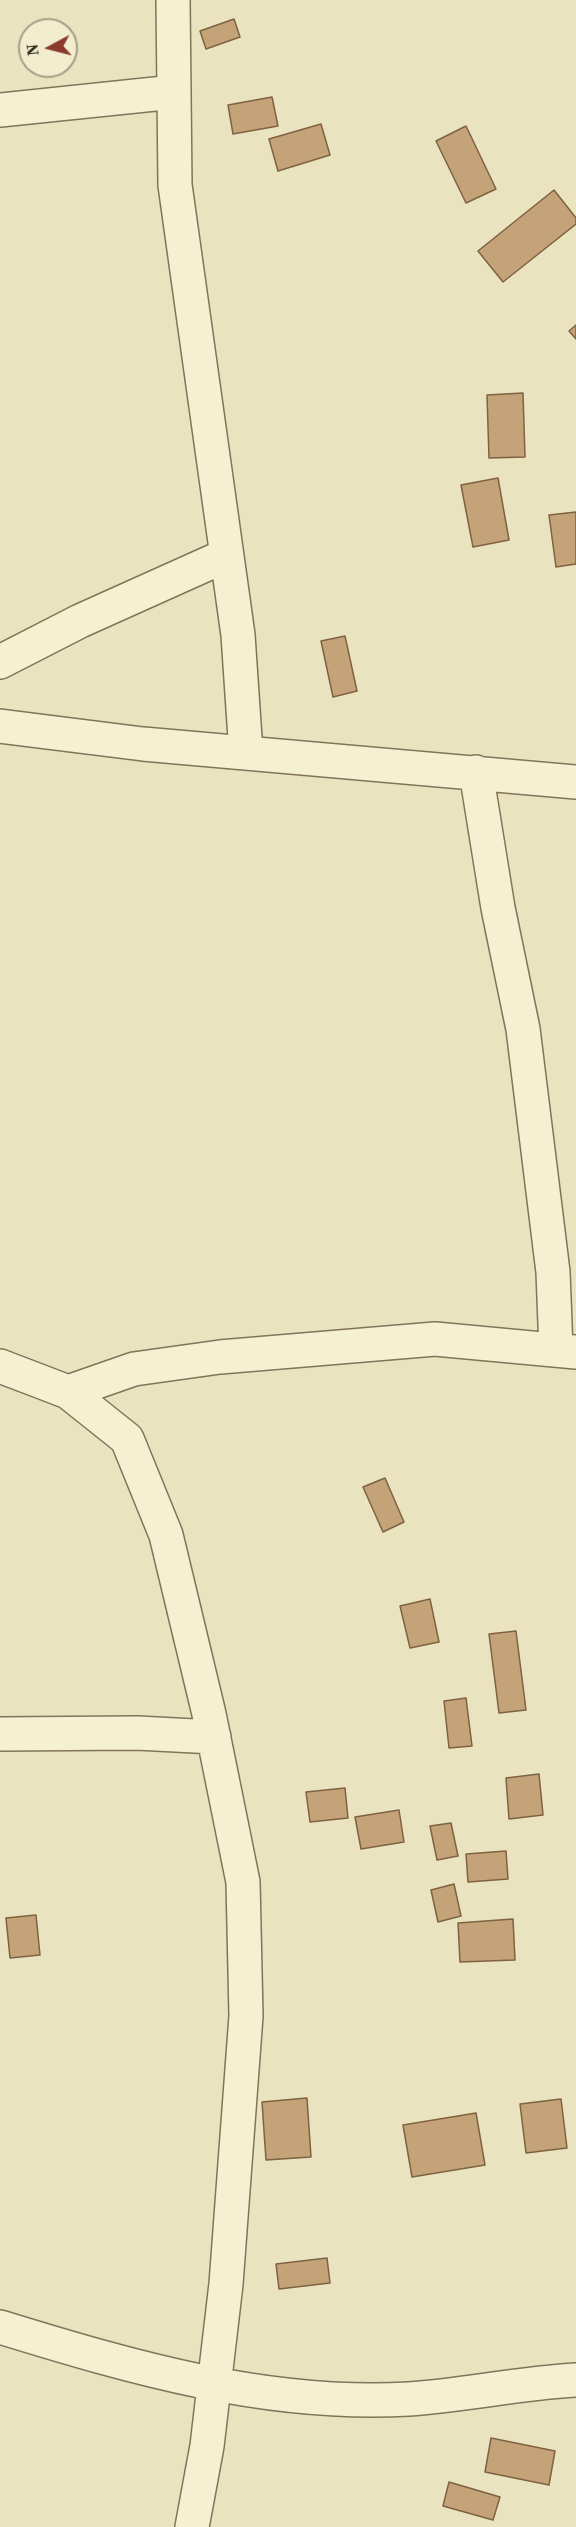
<!DOCTYPE html>
<style>
body{margin:0}
#map{position:relative;width:576px;height:2527px;overflow:hidden;background:#eae3c0;font-family:"Source Serif 4",serif}
canvas{display:block}
.north{position:absolute;left:18px;top:18px;width:60px;height:60px;box-sizing:border-box;background:#f2edcf;border:2px solid #a59f88;border-radius:50%;rotate:263deg;font-size:16px;font-weight:700;line-height:24px;text-align:center;color:#322a1d}
.north::after{content:'';display:block;margin:auto;width:21px;height:27px;background:#8b3b2e;clip-path:polygon(50% 0,100% 100%,50% 72%,0 100%)}
</style>
<div id="map">
<canvas width="576" height="2527"></canvas>
<div class="north">N</div>
</div>
<script>
const g = document.querySelector('canvas').getContext('2d');
g.lineJoin = 'round';
function fill(path, color) { g.fillStyle = color; g.fill(path, 'evenodd'); }
function strokePath(path, color, width, dash) { g.strokeStyle = color; g.lineWidth = width; g.lineCap = dash ? 'butt' : 'round'; g.setLineDash(dash || []); g.stroke(path); }
const building = new Path2D(`
 M234,19l6,18 -34,12 -6,-18z
 M272,97l6,29 -45,8 -5,-29z
 M321,124l9,31 -52,16 -9,-32z
 M466,126l30,63 -30,14 -30,-62z
 M554,190l22,28v6l-73,58 -25,-31z
 M576,325v14l-7,-8z
 M523,393l2,64 -36,1 -2,-63z
 M498,478l11,62 -36,7 -12,-62z
 M576,512v52l-20,3 -7,-52z
 M345,636l12,55 -24,6 -12,-56z
 M385,1478l19,44 -21,10 -20,-45z
 M430,1599l9,43 -29,6 -10,-42z
 M516,1631l10,79 -27,3 -10,-79z
 M466,1698l6,48 -23,2 -5,-47z
 M539,1774l4,41 -34,4 -3,-41z
 M345,1788l3,30 -38,4 -4,-30z
 M399,1810l5,32 -43,7 -6,-32z
 M451,1823l7,33 -21,4 -7,-34z
 M506,1851l2,28 -40,3 -2,-28z
 M454,1884l7,32 -23,6 -7,-32z
 M36,1915l4,40 -30,3 -4,-40z
 M513,1919l2,41 -55,2 -2,-39z
 M307,2098l4,59 -45,3 -4,-58z
 M561,2099l6,49 -41,5 -6,-49z
 M476,2113l9,52 -73,12 -9,-52z
 M327,2258l3,25 -51,6 -3,-25z
 M491,2438l64,13 -6,34 -64,-13z
 M449,2482l51,15 -7,23 -50,-14z`);
const street = new Path2D(`
 M173,0l2,185 63,450 8,118
 M0,110l174,-18
 M0,662l80,-41 147,-66
 M0,726l143,18 433,38
 M476,772l22,136 25,121 30,243 3,78
 M0,1366l68,26 59,47 39,96 43,179 34,168 3,134 -20,268 -19,162 -15,81
 M68,1392l66,-23 86,-12 215,-18 141,13
 M0,1734l137,-1 77,4
 M0,2327c133,41 268,80 409,72 56,-4 111,-16 167,-19`);
fill(building, '#c5a378');
strokePath(building, '#7e6241', 1.5);
strokePath(street, '#817459', 36);
strokePath(street, '#f5f0d2', 33);
</script>
